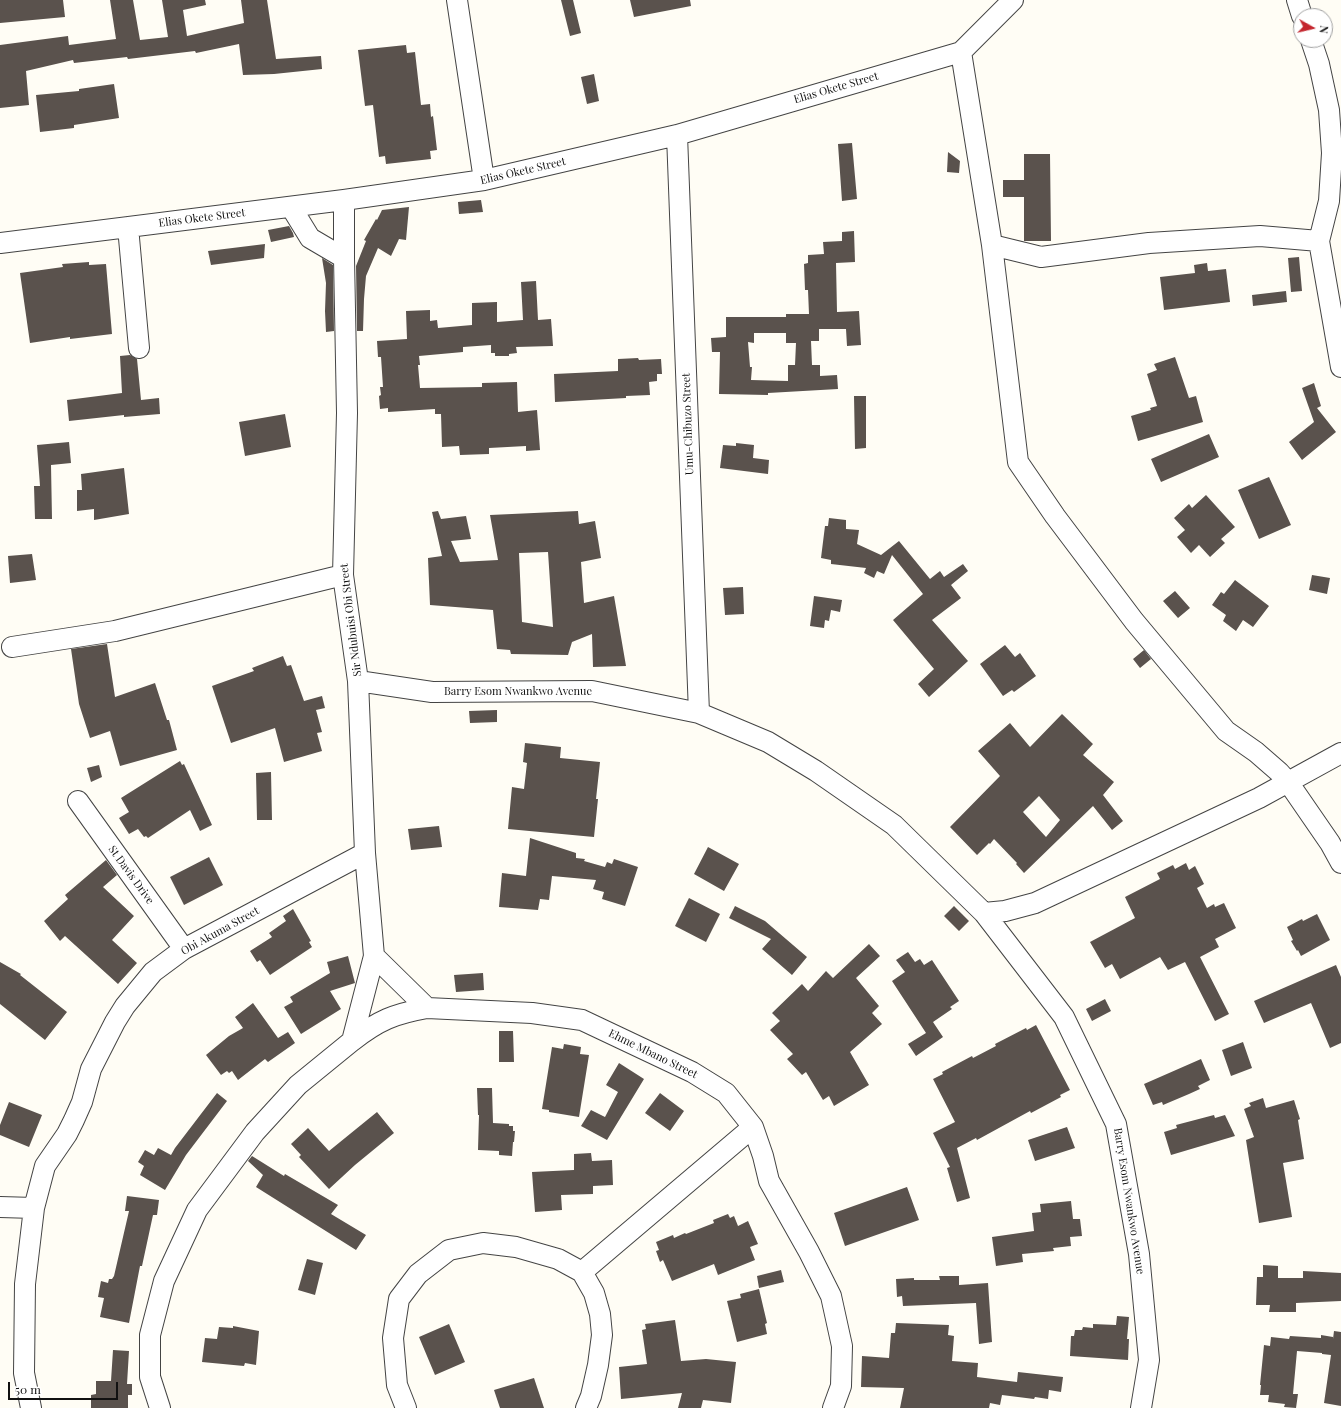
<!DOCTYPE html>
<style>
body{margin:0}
#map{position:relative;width:1341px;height:1408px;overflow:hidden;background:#fffdf5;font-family:"Playfair Display",serif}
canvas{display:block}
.north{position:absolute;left:1293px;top:8px;width:40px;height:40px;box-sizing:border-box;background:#fff;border:1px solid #a0a0a0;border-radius:50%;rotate:98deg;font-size:11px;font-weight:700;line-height:16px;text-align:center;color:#111}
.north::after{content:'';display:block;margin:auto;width:14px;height:18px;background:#c4262e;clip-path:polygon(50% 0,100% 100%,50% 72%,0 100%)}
.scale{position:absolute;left:8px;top:1382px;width:110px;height:18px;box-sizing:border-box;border:2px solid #111;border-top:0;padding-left:5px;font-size:12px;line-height:14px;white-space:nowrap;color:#111;-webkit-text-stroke:3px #fff;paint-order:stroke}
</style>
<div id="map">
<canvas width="1341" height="1408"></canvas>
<div class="north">N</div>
<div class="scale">50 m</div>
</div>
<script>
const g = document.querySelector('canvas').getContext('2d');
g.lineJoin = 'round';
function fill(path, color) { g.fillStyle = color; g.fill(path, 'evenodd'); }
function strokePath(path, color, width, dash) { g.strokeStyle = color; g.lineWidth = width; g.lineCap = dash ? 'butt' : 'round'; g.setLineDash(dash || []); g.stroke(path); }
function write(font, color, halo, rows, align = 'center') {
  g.font = font + ' "Playfair Display",serif'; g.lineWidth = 4; g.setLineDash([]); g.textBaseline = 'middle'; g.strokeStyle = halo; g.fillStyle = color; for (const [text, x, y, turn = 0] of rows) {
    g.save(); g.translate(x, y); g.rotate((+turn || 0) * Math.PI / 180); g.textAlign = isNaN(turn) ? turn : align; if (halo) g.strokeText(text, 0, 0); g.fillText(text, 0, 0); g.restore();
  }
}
const building = new Path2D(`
 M0,0h63l2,17 -65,6z
 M110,0h23l7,40 28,-3 -6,-37h43l1,5 -23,5 4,26 57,-13 -3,-23h26l9,59 45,-3 1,13 -48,5 -31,1 -4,-31 -43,9 -1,-2 -67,8 -1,-2 -53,6 -1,-3 -47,11 3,34 -29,3v-63l68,-9 1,9 47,-6z
 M561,0h12l8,33 -11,3z
 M630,0h60l1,6 -57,11z
 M406,45l1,8 8,-1 6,53 9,-1 1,13 2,-1 4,34 -7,1 1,8 -45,5 -1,-8 -6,1 -6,-52 -8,1 -7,-56z
 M594,74l5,27 -12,3 -6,-27z
 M114,84l5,34 -45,7v3l-34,4 -4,-37 43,-4v-2z
 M852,143l5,56 -15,2 -4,-57z
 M948,152l12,9 -1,12 -12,-1z
 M1024,154h26l1,87h-27v-44h-21v-17h21z
 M481,200l2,12 -24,2 -1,-12z
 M409,207l-3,33 -7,-1 -8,17 -13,-8 -12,28 -2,23 -1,32h-6l-1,-65 10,-25 -2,-1 12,-21 1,1 5,-10z
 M289,226l4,7 1,4 -23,5 -3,-12z
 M854,231l1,31 -19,1 1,49 22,-1 2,34 -14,1 -1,-17h-27v12h-8l1,24h8v11l17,-1 1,14 -70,4v2l-49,-1 1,-42h-8l-1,-14 15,-1v-20h60v-3h23l-1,-24h-3l-1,-26 4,-1v-8l16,-1 -1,-12 19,-1v-9zM754,333h32v10h10l-1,22h-7v16l-37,-1 1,-13h-2l-2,-25 6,1z
 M265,244l-1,14 -53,7 -3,-14z
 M1299,257l3,34 -11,1 -3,-34z
 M322,258l11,7 1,66 -8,1 -1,-21 1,-28z
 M89,262v3l17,-1 6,70 -42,5v-2l-40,6 -10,-70 43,-6 -1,-3z
 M1207,263l1,8 18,-2 4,33 -66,8 -4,-33 35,-4 -1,-8z
 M536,281l2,39 13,-1 2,27 -37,1 1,6 -8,1v2h-14v-3h-4v-8l-28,2v5l-44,4 1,9h-2l2,23 62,-1v-4l35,-1 1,30 19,-2 3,40 -14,1v-5l-37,2v6l-29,1 -1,-9 -17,1 -1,-33h-6v-5l-47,3v-4l-8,1 -1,-13 2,-1 -1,-8h3l-2,-30h-3l-1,-16 30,-2 -1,-28 24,-1v11l7,-1 1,8 34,-3v-22l25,-1v20l26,-2 -2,-38z
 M1286,291l1,11 -34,4 -1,-11z
 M130,355l7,4 4,41 18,-2 1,16 -36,3v-2l-55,6 -2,-21 55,-7 -2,-37z
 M1175,357l14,41 7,-2 7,26 -65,19 -7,-25 20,-6 -1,-2 7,-2 -10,-32 10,-4 -3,-6z
 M638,358l1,2 22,-1 1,15h-5v7l-8,1 1,13 -24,1v2l-71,4 -1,-28 64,-3v-12z
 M1314,383l7,23 -4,2 19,24 -34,28 -13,-18 25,-20 -12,-34z
 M854,396h12v52l-11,1z
 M285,414l6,33 -46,9 -6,-34z
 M1209,434l10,23 -58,25 -10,-23z
 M69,442l2,21 -20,2 1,54h-17l-1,-33h6l-3,-41z
 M736,443l18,2 -1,13 16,2 -1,14 -48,-6 3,-23 13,1z
 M124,468l5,46 -35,6v-11l-17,2v-21h5l-1,-16z
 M1269,477l22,48 -32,14 -21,-49z
 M1206,495l29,32 -14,12 4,4 -15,14 -11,-12 -8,8 -14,-16 8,-7 -11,-12 15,-14 3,4z
 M438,511l3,8 25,-3 5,23 -20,2 9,21 38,-2 -8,-45 88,-4 1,13 16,-3 6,37 -20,4 3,41 30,-7 12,70 -33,1 -1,-33 -20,8 -4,13 -57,-1 -1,-4 -13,-1 -4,-39 -63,-5 -2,-47 14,-2 -10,-44zM548,552l5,75 -31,-5 -3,-69z
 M829,518l17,2v9l13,1 -2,14 24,11 18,-14 31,38 10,-8 4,6 19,-13 5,7 -17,14 10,13 -29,22 36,41 -39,36 -11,-13 16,-15 -41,-49 30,-26 -31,-39 -8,19 -7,-3 -3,7 -10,-5 2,-5 -35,-4v-4l-10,-2 4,-32h3z
 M32,554l4,26 -26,3 -2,-27z
 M1312,575l18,3 -3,16 -18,-4z
 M1235,580l34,26 -16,21 -10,-7 -7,11 -13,-10 3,-6 -14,-10 9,-13 3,2z
 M743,587l1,27 -19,1 -2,-27z
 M1175,591l15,17 -12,10 -15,-17z
 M814,596l28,4 -2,12 -9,-2 -2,11 -4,-1 -1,8 -14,-2z
 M107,644l8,53 40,-14 12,37h2l8,30 -57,16 -10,-35 -20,7 -11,-34 -8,-55z
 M1005,645l10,12 5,-4 16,23 -22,16 -2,-2 -9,6 -23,-32z
 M1144,650l7,9 -11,9 -7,-9z
 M283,656l4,10 4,-1 13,36 18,-5 3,12 -9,2 6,22 -5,1 5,18 -38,11 -9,-34 -44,15 -19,-57 42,-15 -2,-3z
 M497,710v12l-27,1 -1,-12z
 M1062,714l31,30 -10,11 31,27 -11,13 20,26 -11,9 -19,-24 -69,67 -8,-9 1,-1 -23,-24 -4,5 -1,-1 -12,12 -27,-28 50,-51 -22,-25 32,-28 20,24zM1039,796l21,24 -14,17 -23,-25z
 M525,743l36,4 -1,11 40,4 -4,37h2l-4,38 -86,-8 4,-42 12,2 3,-26 -4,-1z
 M180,761l2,4 2,-1 28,61 -12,6 -10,-21 -42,28 -2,-2 -2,1 -6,-8 -9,5 -10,-16 10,-6 -8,-14z
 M99,765l3,12 -11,5 -4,-14z
 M271,772l1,48h-15l-1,-47z
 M439,826l3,21 -31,3 -3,-21z
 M530,838l46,15v5l9,1 -1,2 21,6 2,-5 5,2 2,-5 24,8 -13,39 -23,-7 2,-7 -11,-3 3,-9 -44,-4 -3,24 -9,-1 -2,11 -39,-3 3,-34 24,3z
 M708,847l31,17 -15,27 -30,-17z
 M209,857l14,28 -39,20 -14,-28z
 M106,860l11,15 -14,12 31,29 -22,24 25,23 -19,21 -53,-48 -5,5 -16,-20 24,-22 -3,-4z
 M1186,863l3,7 6,-4 9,18 -7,4 10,20 7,-4 1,3 9,-4 12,25 -21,11 4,8 -19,10 29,57 -14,7 -30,-59 -17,8 -8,-13 -40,22 -8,-15 -7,4 -15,-26 45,-24 -10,-21 35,-18 -3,-6 16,-8 2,4z
 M689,898l31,16 -14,28 -31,-16z
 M735,906l30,15 42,36 -15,18 -30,-26 9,-10 -42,-21z
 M954,906l15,15 -10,10 -15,-15z
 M293,909l18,32 -2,1 3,5 -42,28 -10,-15 -3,2 -7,-11 22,-14 -3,-4 17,-12 -3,-5z
 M1317,914l13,26 -29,16 -3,-6 -1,1 -6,-10 2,-1 -6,-13 15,-8 1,2z
 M869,944l11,12 -24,22 23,28 -7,7 10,11 -32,28 19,33 -35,21 -5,-10 -6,4 -17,-28 -4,3 -15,-16 6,-5 -23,-24 10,-9 -8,-8 30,-29 6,7 18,-20 7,7z
 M908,952l7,10 5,-3 4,6 8,-5 27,41 -9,6 2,2 -19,13 10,15 -27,19 -8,-12 18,-11 -34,-52 13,-9 -9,-12z
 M348,956l7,27 -25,8 11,18 -40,25 -17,-27 9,-5 -3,-5 40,-24 -3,-11z
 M0,962l21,12 -1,1 47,37 -22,28 -45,-36z
 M1336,965l5,12v66l-11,5 -19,-45 -47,20 -10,-22z
 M483,973l1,17 -28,2 -2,-17z
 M1105,999l6,12 -19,10 -6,-12z
 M253,1003l25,35 10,-6 7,11 -27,19 -3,-3 -27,21 -6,-9 -3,2 -2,-2 -6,4 -15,-20 23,-19 14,-8 -8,-11z
 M1036,1025l34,65 -10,5 1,2 -30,16 -1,-2 -53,29 -1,-2 -19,10 13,50 -13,4 -10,-34 3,-1 -17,-34 22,-11 -22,-43 10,-5 -1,-2 30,-16 1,2 23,-12 -1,-2 31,-16 1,2z
 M499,1031h14l1,31h-15z
 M1243,1042l9,26 -21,8 -9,-26z
 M564,1044l17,3 -1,7 9,1 -10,62 -30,-5v-2l-7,-1 10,-62 11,2z
 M1201,1059l9,21 -12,6 2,3 -11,5 -26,11 -1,-3 -9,3 -9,-21z
 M619,1063l25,16 -37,61 -26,-14 10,-16 14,7 13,-25 -12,-7z
 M477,1088h15l1,35 16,1v2h4v5h2l-1,11h-1l-1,14 -13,-1v-4l-21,-1 1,-35h-1z
 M217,1093l10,8 -41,54 -21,35 -25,-15 4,-9 -6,-4 7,-12 9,5 4,-7 13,7 4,-7z
 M660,1093l24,18 -14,20 -25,-18z
 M1263,1098l3,10 28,-8 6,19 -2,1 6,39 -21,4 9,54 -33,6 -13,-83 8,-3 -10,-28 7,-3 -2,-3z
 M9,1102l33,13 -13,32 -29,-12v-10z
 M377,1112l17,21 -39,32 -26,24 -30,-32 2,-2 -10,-11 17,-16 21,23z
 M1214,1115l1,3 10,-3 10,21 -64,19 -7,-23 13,-4 -1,-3z
 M1067,1127l8,21 -40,13 -7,-21z
 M591,1153l1,8 20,-1 1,25 -20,1v8l-32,1 1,15 -27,2 -3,-40 42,-2v-16z
 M252,1156l32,20 1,-2 53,31 -7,9 35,21 -10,15 -100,-63 7,-12 -15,-14z
 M907,1187l12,33 -74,26 -11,-33z
 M127,1196l32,4 -2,15h-4l-11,51h-2l-11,57 -29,-6 4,-19 -6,-1 3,-16 7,2 1,-4h3l2,-3 15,-65h-4z
 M1071,1201l2,18h7l2,17 -12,1 1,9 -18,2 1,3 -32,3 1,8 -27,4 -4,-29 42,-6 -2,-18 9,-1 -1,-8z
 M728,1214l2,4 4,-2 4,10 10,-5 10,23 -8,3 5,13 -37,15 -4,-11 -42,17 -9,-21 -3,2 -4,-11 3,-1 -3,-8 17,-7 1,3 11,-5 1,1 28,-11 -1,-3z
 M307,1259l16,4 -8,32 -17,-5z
 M1263,1265l15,1v12h25v-7l38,2v28l-45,2v9h-27l1,-7h-14l1,-28h6z
 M781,1270l3,12 -25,6 -2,-12z
 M939,1276h20v9l29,-2 4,59 -13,2 -3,-41 -73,3 -1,-10 -5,1 -1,-18 18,-1v2h26z
 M759,1289l8,34 -2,1 2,10 -30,8 -10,-41 14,-3 -1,-4z
 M1117,1316l12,1 -2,22h2l-1,21 -58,-4 1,-20h3l1,-6h7l1,-3 10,1v-4l23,1z
 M675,1320l6,41 25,-2 30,3 -5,41 -28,-3 -2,8h-23l4,-15 -61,6 -2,-32 28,-3 -5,-34 4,-1 -1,-5z
 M896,1323l53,2 -1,10 6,1 -2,25 26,2 -1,14 40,5 1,-10 45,5 -2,15 -12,-2 -1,9 -13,-2 -1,2 -32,-4 -2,10 -10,-2 -1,5h-89l4,-20 -43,-1 1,-31 27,2 2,-25h4z
 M449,1324l16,38 -30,13 -16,-38z
 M233,1326l26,5 -3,34 -11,-2 -1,3 -42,-4 3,-24 12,1 2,-12 14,1z
 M1334,1331l7,1v74l-17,-3 7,-48 -9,-1v-1l-25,-2 -4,43h5l-2,14 -12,-1 1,-3 -17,-2 1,-7h-9l1,-10h-1l4,-40 6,1 1,-9 18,2 1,-3 31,2v-3l12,2v2z
 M113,1350l16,1 -2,33h5v11h-4v13h-37v-13l5,-1v-13h15z
 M534,1378l10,30h-44l-6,-18z`);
const minor = new Path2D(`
 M457,0l27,180
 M1297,0l5,16
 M1311,40l8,24 10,46 3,43 -3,48 -10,40 22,126
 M961,52l31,193 26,217 37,54 79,105 92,110 30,21 23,20 9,10 42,61 11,20
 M677,135l22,578
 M291,207l19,31 34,20
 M128,227l11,121
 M0,243l344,-43 140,-20 193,-45 284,-83 52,-52
 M992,245l49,12 108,-14 111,-7 59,5
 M12,647l103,-16 228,-56
 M358,681l74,11 160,-1 107,22 69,29 48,29 78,54 90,88 80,104 52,107 23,130 10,106 -8,48
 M78,801l106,148
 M984,913l21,-2 30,-8 224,-105 82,-45
 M374,956l53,52 105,5 50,7 110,52 34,21 27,34 10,29 6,25 40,71 22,44 11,50 -1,40 -8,22
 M352,1041c27,-21 42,-27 75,-33
 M0,1207l34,1
 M582,1272l171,-145
 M31,1408l-7,-35 1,-89 9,-76 11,-42 22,-32 7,-14 8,-18 9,-33 24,-47 10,-16 28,-34 31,-23 181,-96
 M160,1408l-10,-31v-42l14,-54 33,-71 58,-78 43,-47 54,-44 22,-85 -9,-103 -7,-172 -15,-106 4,-162 -3,-155v-58
 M406,1408l-9,-23 -4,-47 6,-39 19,-25 31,-24 34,-7 33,4 42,12 24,13 12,21 6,21 2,21 -4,30 -7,31 -5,12`);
const streetNames = [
 ["Elias Okete Street",836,88,-16],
 ["Elias Okete Street",523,171,-13],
 ["Elias Okete Street",202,218,-7],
 ["Umu-Chibuzo Street",688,424,-92],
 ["Sir Ndubuisi Obi Street",351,620,-97],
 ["Barry Esom Nwankwo Avenue",518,692],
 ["St Davis Drive",131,875,54],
 ["Obi Akuma Street",220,931,-29],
 ["Ehme Mbano Street",653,1054,26],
 ["Barry Esom Nwankwo Avenue",1129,1201,81]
];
fill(building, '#5a524d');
strokePath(minor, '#444', 22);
strokePath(minor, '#fff', 20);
write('11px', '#111', '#fff', streetNames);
</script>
